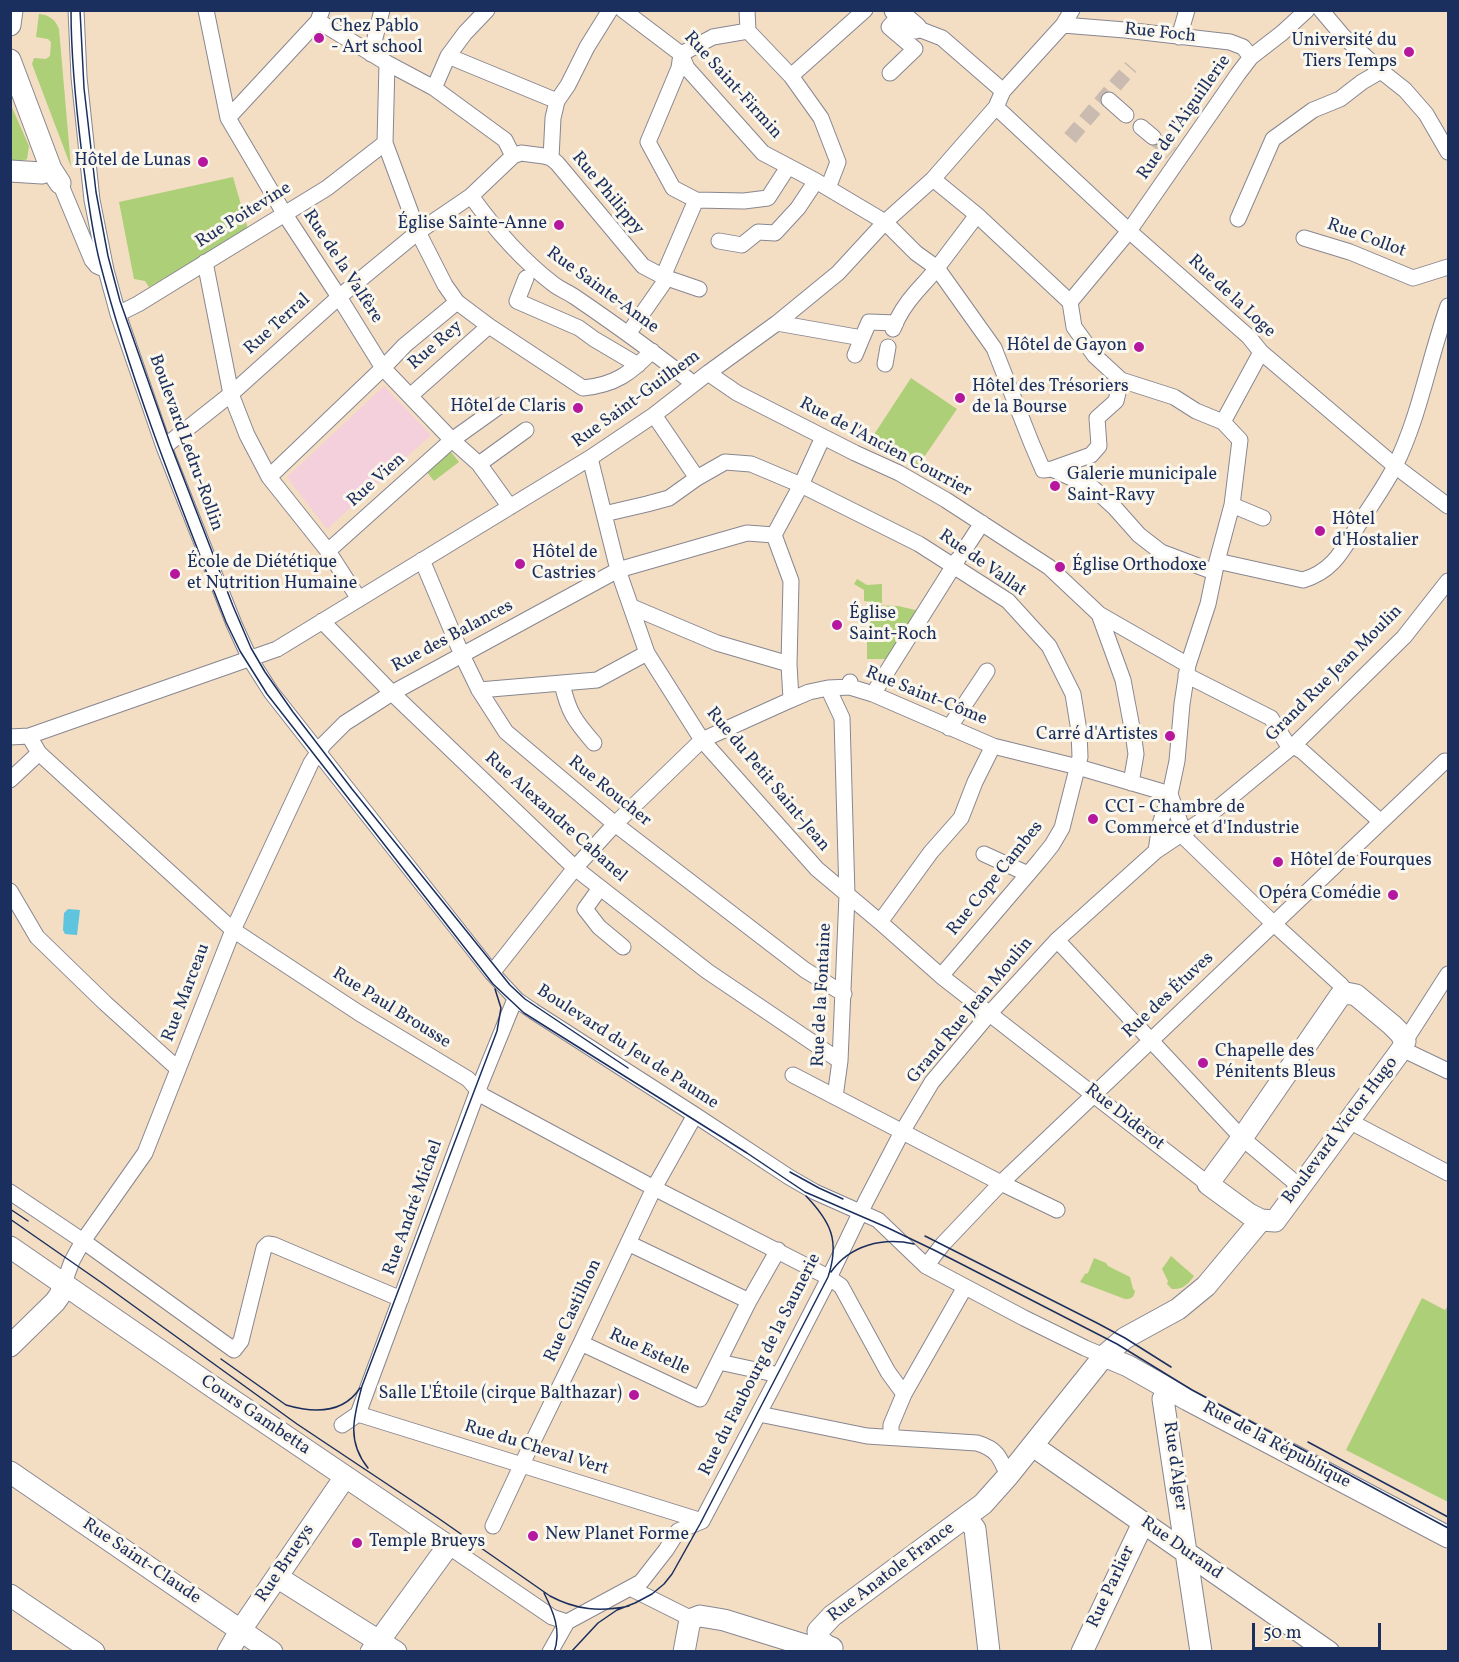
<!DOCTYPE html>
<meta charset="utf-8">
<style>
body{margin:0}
#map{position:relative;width:1459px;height:1662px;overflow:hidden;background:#f4dec3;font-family:Vollkorn,serif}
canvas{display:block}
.frame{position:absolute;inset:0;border:12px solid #1b2f5e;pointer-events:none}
.scale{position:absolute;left:1252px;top:1623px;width:129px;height:27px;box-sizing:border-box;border:3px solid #1b2f5e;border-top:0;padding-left:8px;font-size:18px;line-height:21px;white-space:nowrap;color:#1b2f5e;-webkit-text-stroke:4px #fbf7ec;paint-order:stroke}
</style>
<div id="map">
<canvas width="1459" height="1662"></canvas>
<div class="frame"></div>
<div class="scale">50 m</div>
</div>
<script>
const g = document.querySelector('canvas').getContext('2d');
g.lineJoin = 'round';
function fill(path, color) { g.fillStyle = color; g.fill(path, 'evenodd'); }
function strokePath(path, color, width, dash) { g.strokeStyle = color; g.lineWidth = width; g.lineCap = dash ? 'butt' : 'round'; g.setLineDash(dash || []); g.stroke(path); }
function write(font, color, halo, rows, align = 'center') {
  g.font = font + ' Vollkorn,serif'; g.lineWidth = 6; g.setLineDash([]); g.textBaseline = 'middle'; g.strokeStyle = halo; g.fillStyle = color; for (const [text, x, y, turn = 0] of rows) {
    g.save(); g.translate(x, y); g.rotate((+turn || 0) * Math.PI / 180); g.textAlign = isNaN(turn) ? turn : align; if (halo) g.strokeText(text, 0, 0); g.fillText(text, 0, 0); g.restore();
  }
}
const built = new Path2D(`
 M384,386l47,49 -104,94 -40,-52z`);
const green = new Path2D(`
 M39,14c10,1 16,5 20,15l12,138 -39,-103 2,-6 12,1 4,-3 1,-14 -3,-3 -12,-2z
 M10,103l19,43 -2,13 -4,2 -12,-1z
 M233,177l15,52 -99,58 -4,-6 -11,-2 -15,-77z
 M911,378l46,31 -39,57 -45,-30z
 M451,452l8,10 -25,19 -8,-10z
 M857,579l10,6 15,-1v19l-18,-2v-11l-10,-6z
 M867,605l31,1 26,6 -29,47h-28z
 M1171,1256l23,20c-6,8 -11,14 -22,13l-5,-5 1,-3 -6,-12z
 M1094,1258l12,5 2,3 22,11 3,12 2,2c-1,6 -3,8 -10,8l-45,-17 5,-8 3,-1z
 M1422,1298l23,12 2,-3 1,1v194l-102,-52z`);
const water = new Path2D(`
 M68,909l12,1 -3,25 -12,-1 -2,-4 1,-17z`);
const pedestrianTunnel = new Path2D(`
 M1153,137l18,16
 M1070,138l61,-71`);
const pedestrian = new Path2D(`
 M76,10l3,67 13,123 14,70 12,44 46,133 70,177 16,35 21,33 221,281 25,27 16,11 162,104 94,62 26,15 63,28 48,46 98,52 61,30 19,8
 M206,10l22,108 56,95 55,84 44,71 69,72 27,24 31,43
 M623,10l58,44 6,14 76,85 53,28 69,41 31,31 21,15 40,-53 -44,-36
 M747,10l1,21 -35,6 -32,17 -2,14 -31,74 25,46 23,12 48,1 24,-3 20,-31
 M1321,10l22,26 38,35 24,19 21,24 22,38
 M318,21l69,42 47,25 71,52 8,16
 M1063,25l62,5 105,12 13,5 8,10
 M916,28l26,10 61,53
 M748,31l43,45 30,42 17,44 -10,26
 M1179,37l8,-27
 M371,54l11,-44
 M448,56l109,45
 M387,63l-2,80 33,89 27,53 12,17 32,24 94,62c32,-3 48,-15 69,-37
 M890,73l25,-24 -26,-22 15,-17
 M791,76l74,-66
 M434,88l14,-32 17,-23 22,-23
 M1109,100l17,15
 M996,107l133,124 120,106 12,15 134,114 53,40
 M228,118l90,-97 4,-11
 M1141,127l12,10
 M551,158l2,-40 4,-17 11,-16 19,-38 23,-37
 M60,183l32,77 5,6 9,4
 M471,196c23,32 50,63 81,87 7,6 16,9 23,14 41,28 80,56 119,87
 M977,215l93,87
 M1238,219l35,-80 40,-29 27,-11 22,-17 19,-11
 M1304,238l46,14 63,26 35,-11
 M719,241l23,4 16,-13 17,1 23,-25 18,-27
 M205,262l26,132 16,41 22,42 59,74 31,48
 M526,278l-9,23 62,27 15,11 44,26
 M1070,302l59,-71 109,-157 13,-17 31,-24 25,-23
 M1070,302l4,25 21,29 26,24 53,17 22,14 27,11
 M118,314l20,-10 189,-116 58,-45
 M777,323l85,15 7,-16 27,1
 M893,329c5,-13 15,-28 24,-38 7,-8 14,-15 20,-23l57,80 37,94 12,28 9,-1 41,19 22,20 24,27 22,17 53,20
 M628,334l35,-50 2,-12 31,-72
 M855,355l7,-17
 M885,364l3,-17
 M708,373l29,20 118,60 44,20 47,27 103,67 50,47 89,51
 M410,396l79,-70
 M654,415l43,63
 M164,447l67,-53 108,-97 79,-65 53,-36 42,-40 8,-3 23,3 7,2 6,5 86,103 21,11 35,12
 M590,458l28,112 29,83 55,87 115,129 63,53 61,54 267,208
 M479,464l47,-34
 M1052,469l39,-14 8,-9 -2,-28 19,-17 5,-21
 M269,477l114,-109 22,-23 52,-43
 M1232,505l31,13
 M604,514l43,-10 22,-6 28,-20 28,-16 26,2 50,21 118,59 89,57 41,45 24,48 6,37 1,26 -18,71 -10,17 -12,15 -99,116
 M774,535l17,46 -2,83 2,35
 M328,551l124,-111 49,-35
 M961,555l21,-32
 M422,560l40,95 17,35 27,42 109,92 190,146 39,24
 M1217,561l86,19c31,-9 40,-31 56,-56 12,-19 26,-38 36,-58 25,-50 34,-108 53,-160
 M632,607l85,36 72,21
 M1099,614l24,66 10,53 3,21 -5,29
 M322,621l70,72 183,175 132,103 133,90
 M1186,675l85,43 15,24 16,9 79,71
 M850,682v5l23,7 120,52 85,21 92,27 16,45 88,85 67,61 5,8
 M562,683c6,29 13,38 32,60
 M828,688l14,30 5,177 -7,166 -5,36
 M479,690l118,-10 50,-27
 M873,694l85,-135
 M949,728l38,-57
 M29,736l10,17 194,177 126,83 109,66 15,17 171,92 174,89 13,9 47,86 16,22
 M10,737l19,-1 248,-87 313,-191 64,-43 54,-42 69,-50 61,-50 47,-51 48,-43 63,-72 7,-16 60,-66 9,-15
 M10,780l29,-27
 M1156,851l4,-27 10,-30 7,-33 5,-57 6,-39 20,-61 9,-43 15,-56 8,-65 -17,-18 38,-70
 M984,854l44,20
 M600,888l-15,21 14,18 24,20
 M10,891l27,46 68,66 73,66
 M880,922l51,-70 30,-34 14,-36 18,-36
 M1057,940l185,198 50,42
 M492,973l83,-105 40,-44 87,-84 84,-38 23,-10 19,-4 22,-1
 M1405,1041l43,-67
 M1402,1049l46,22
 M793,1075l208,108 56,27
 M1349,1121l99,52
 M10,1192l73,49 151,109 7,-9 23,-93 4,-4 6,1 127,54
 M628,1243l121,58
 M926,1266l17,-22 58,-61 444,-422
 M64,1283l8,-22 11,-20 62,-88 88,-223 78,-167 13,-19 21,-21 47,-30 226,-123 129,-37 27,2 27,-50 22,-48
 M581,1343l119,56 49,-98 29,-51
 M719,1362l60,13
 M358,1414l344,107
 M759,1414l108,22 110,7c20,6 23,14 31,33
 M342,1425l16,-11 120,-324 35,-86 4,-4
 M891,1437v-12l13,-31 61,-107
 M702,1521l77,-146 48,-93 39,-81 36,-69 30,-50 58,-69 67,-73 99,-89 51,-34 86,-71 111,-109 44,-56
 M493,1526l29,-62 59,-121 73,-155 41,-73
 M448,1546l104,71 15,5
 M630,1588l62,31
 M567,1622l74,-40 25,-32 12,-19 24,-10
 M550,1652l17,-30`);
const minor = new Path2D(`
 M895,10l21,18
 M10,25l2,-15
 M10,60l41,109 9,14
 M10,171l32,2 9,-4
 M1346,993l10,2 36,30 8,8 5,8 -3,8 -127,172 -14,-1 -12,-6 -41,-30 34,-46 98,-142z
 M10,1247l203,140 235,159 -77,106
 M10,1346l45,-44 5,-7 4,-12
 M1104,1356l24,10 60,34 260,137
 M1169,1389l-6,10 38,253
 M1033,1446l296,206
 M10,1472l262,180
 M966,1517l9,12 14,123
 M277,1577l119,75
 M10,1595l84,57
 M827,1646l-8,-6 -1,-9 14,-15 151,-112 25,-28 96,-120 21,-18 53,-29 28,-23 55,-66
 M228,1652l12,-21 105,-154
 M684,1652l5,-27 3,-6 8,-3 24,4 87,27 16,-1 5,2
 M1082,1652l61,-129`);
const tram = new Path2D(`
 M71,10c0,49 5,97 11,145 5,36 9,73 18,108 32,123 80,241 126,359l14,29 27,43 226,290 31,29 223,140 58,39 81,35 48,23 183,94 75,46 256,138
 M80,10l4,78 12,104 12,64 12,45 50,142 63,163 18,42 14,24 28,40 59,77 158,196 15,14 103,69
 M790,1172l29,16 24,11
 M10,1209l18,12
 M10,1219l92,64 195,141 141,94 112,78c26,14 50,16 79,10
 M925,1236l172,87 28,15 46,29
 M831,1272c19,-27 52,-35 83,-28
 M221,1359l65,46c27,8 57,9 74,-17
 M1308,1442l140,75
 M368,1468c-22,-27 -14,-52 -6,-82l135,-355 4,-23 -6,-19
 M544,1593c9,18 18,38 10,59
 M571,1652l27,-29 19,-13 18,-7 17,-9 12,-10 8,-10 28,-50 128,-247c12,-36 3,-55 -22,-81`);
const markers = [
 [319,38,6,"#b5179e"],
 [1409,52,6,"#b5179e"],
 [203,162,6,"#b5179e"],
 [559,225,6,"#b5179e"],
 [1139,347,6,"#b5179e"],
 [960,398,6,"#b5179e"],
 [578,408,6,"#b5179e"],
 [1055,486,6,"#b5179e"],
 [1320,531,6,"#b5179e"],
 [520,564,6,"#b5179e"],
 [1060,567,6,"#b5179e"],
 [175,574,6,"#b5179e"],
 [837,625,6,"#b5179e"],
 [1170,736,6,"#b5179e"],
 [1093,819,6,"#b5179e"],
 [1278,862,6,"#b5179e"],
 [1393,895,6,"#b5179e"],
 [1203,1063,6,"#b5179e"],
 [634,1395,6,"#b5179e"],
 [533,1536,6,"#b5179e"],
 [357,1543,6,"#b5179e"]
];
const poiNames = [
 ["Chez Pablo",331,28],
 ["- Art school",331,49],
 ["Université du",1397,42,"right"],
 ["Tiers Temps",1397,63,"right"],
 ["Hôtel de Lunas",191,162,"right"],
 ["Église Sainte-Anne",547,225,"right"],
 ["Hôtel de Gayon",1127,347,"right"],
 ["Hôtel des Trésoriers",972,388],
 ["de la Bourse",972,409],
 ["Hôtel de Claris",566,408,"right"],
 ["Galerie municipale",1067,476],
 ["Saint-Ravy",1067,497],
 ["Hôtel",1332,521],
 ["d'Hostalier",1332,542],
 ["Hôtel de",532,554],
 ["Castries",532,575],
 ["École de Diététique",187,564],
 ["et Nutrition Humaine",187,585],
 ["Église Orthodoxe",1072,567],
 ["Église",849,615],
 ["Saint-Roch",849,636],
 ["Carré d'Artistes",1158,736,"right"],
 ["CCI - Chambre de",1105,809],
 ["Commerce et d'Industrie",1105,830],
 ["Hôtel de Fourques",1290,862],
 ["Opéra Comédie",1381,895,"right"],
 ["Chapelle des",1215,1053],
 ["Pénitents Bleus",1215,1074],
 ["Salle L'Étoile (cirque Balthazar)",622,1395,"right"],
 ["New Planet Forme",545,1536],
 ["Temple Brueys",369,1543]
];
const streetNames = [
 ["Rue Foch",1160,34,6],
 ["Rue Saint-Firmin",732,86,48],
 ["Rue de l'Aiguillerie",1185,118,-55],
 ["Rue Philippy",607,194,50],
 ["Rue Poitevine",244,216,-32],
 ["Rue Collot",1366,239,20],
 ["Rue de la Valfère",342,267,57],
 ["Rue Sainte-Anne",602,291,36],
 ["Rue de la Loge",1231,297,43],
 ["Rue Terral",278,325,-42],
 ["Rue Rey",436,346,-41],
 ["Rue Saint-Guilhem",637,400,-36],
 ["Boulevard Ledru-Rollin",185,443,70],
 ["Rue de l'Ancien Courrier",885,448,28],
 ["Rue Vien",377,481,-42],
 ["Rue de Vallat",982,564,35],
 ["Rue des Balances",453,637,-28],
 ["Grand Rue Jean Moulin",1335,674,-45],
 ["Rue Saint-Côme",926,697,22],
 ["Rue du Petit Saint-Jean",767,780,50],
 ["Rue Roucher",609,792,39],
 ["Rue Alexandre Cabanel",555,818,42],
 ["Rue Cope Cambes",996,879,-51],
 ["Rue Marceau",187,993,-69],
 ["Rue de la Fontaine",823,995,-87],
 ["Rue des Étuves",1169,996,-43],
 ["Rue Paul Brousse",391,1009,32],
 ["Grand Rue Jean Moulin",971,1011,-50],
 ["Boulevard du Jeu de Paume",627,1048,33],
 ["Rue Diderot",1124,1118,38],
 ["Boulevard Victor Hugo",1341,1131,-53],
 ["Rue André Michel",414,1208,-70],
 ["Rue Castilhon",574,1311,-65],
 ["Rue Estelle",649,1353,25],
 ["Rue du Faubourg de la Saunerie",761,1365,-63],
 ["Cours Gambetta",255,1416,34],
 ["Rue de la République",1276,1446,28],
 ["Rue du Cheval Vert",536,1449,17],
 ["Rue d'Alger",1174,1466,82],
 ["Rue Durand",1181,1549,35],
 ["Rue Saint-Claude",141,1562,34],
 ["Rue Brueys",286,1564,-56],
 ["Rue Anatole France",892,1573,-37],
 ["Rue Parlier",1112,1587,-65]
];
fill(built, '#f4cfdc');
fill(green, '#accf78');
fill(water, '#5fc4dd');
strokePath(pedestrianTunnel, '#c9bbaf', 15, [15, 8]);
strokePath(pedestrian, '#888690', 17);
strokePath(minor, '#888690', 23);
strokePath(pedestrian, '#fff', 15);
strokePath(minor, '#fff', 21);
strokePath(tram, '#1b2f5e', 1.5);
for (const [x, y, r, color] of markers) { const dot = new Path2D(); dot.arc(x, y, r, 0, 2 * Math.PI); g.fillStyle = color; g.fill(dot); strokePath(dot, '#fbf7ec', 2); }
write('18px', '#1b2f5e', '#fbf7ec', poiNames, 'left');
write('18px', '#1b2f5e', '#fbf7ec', streetNames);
</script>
